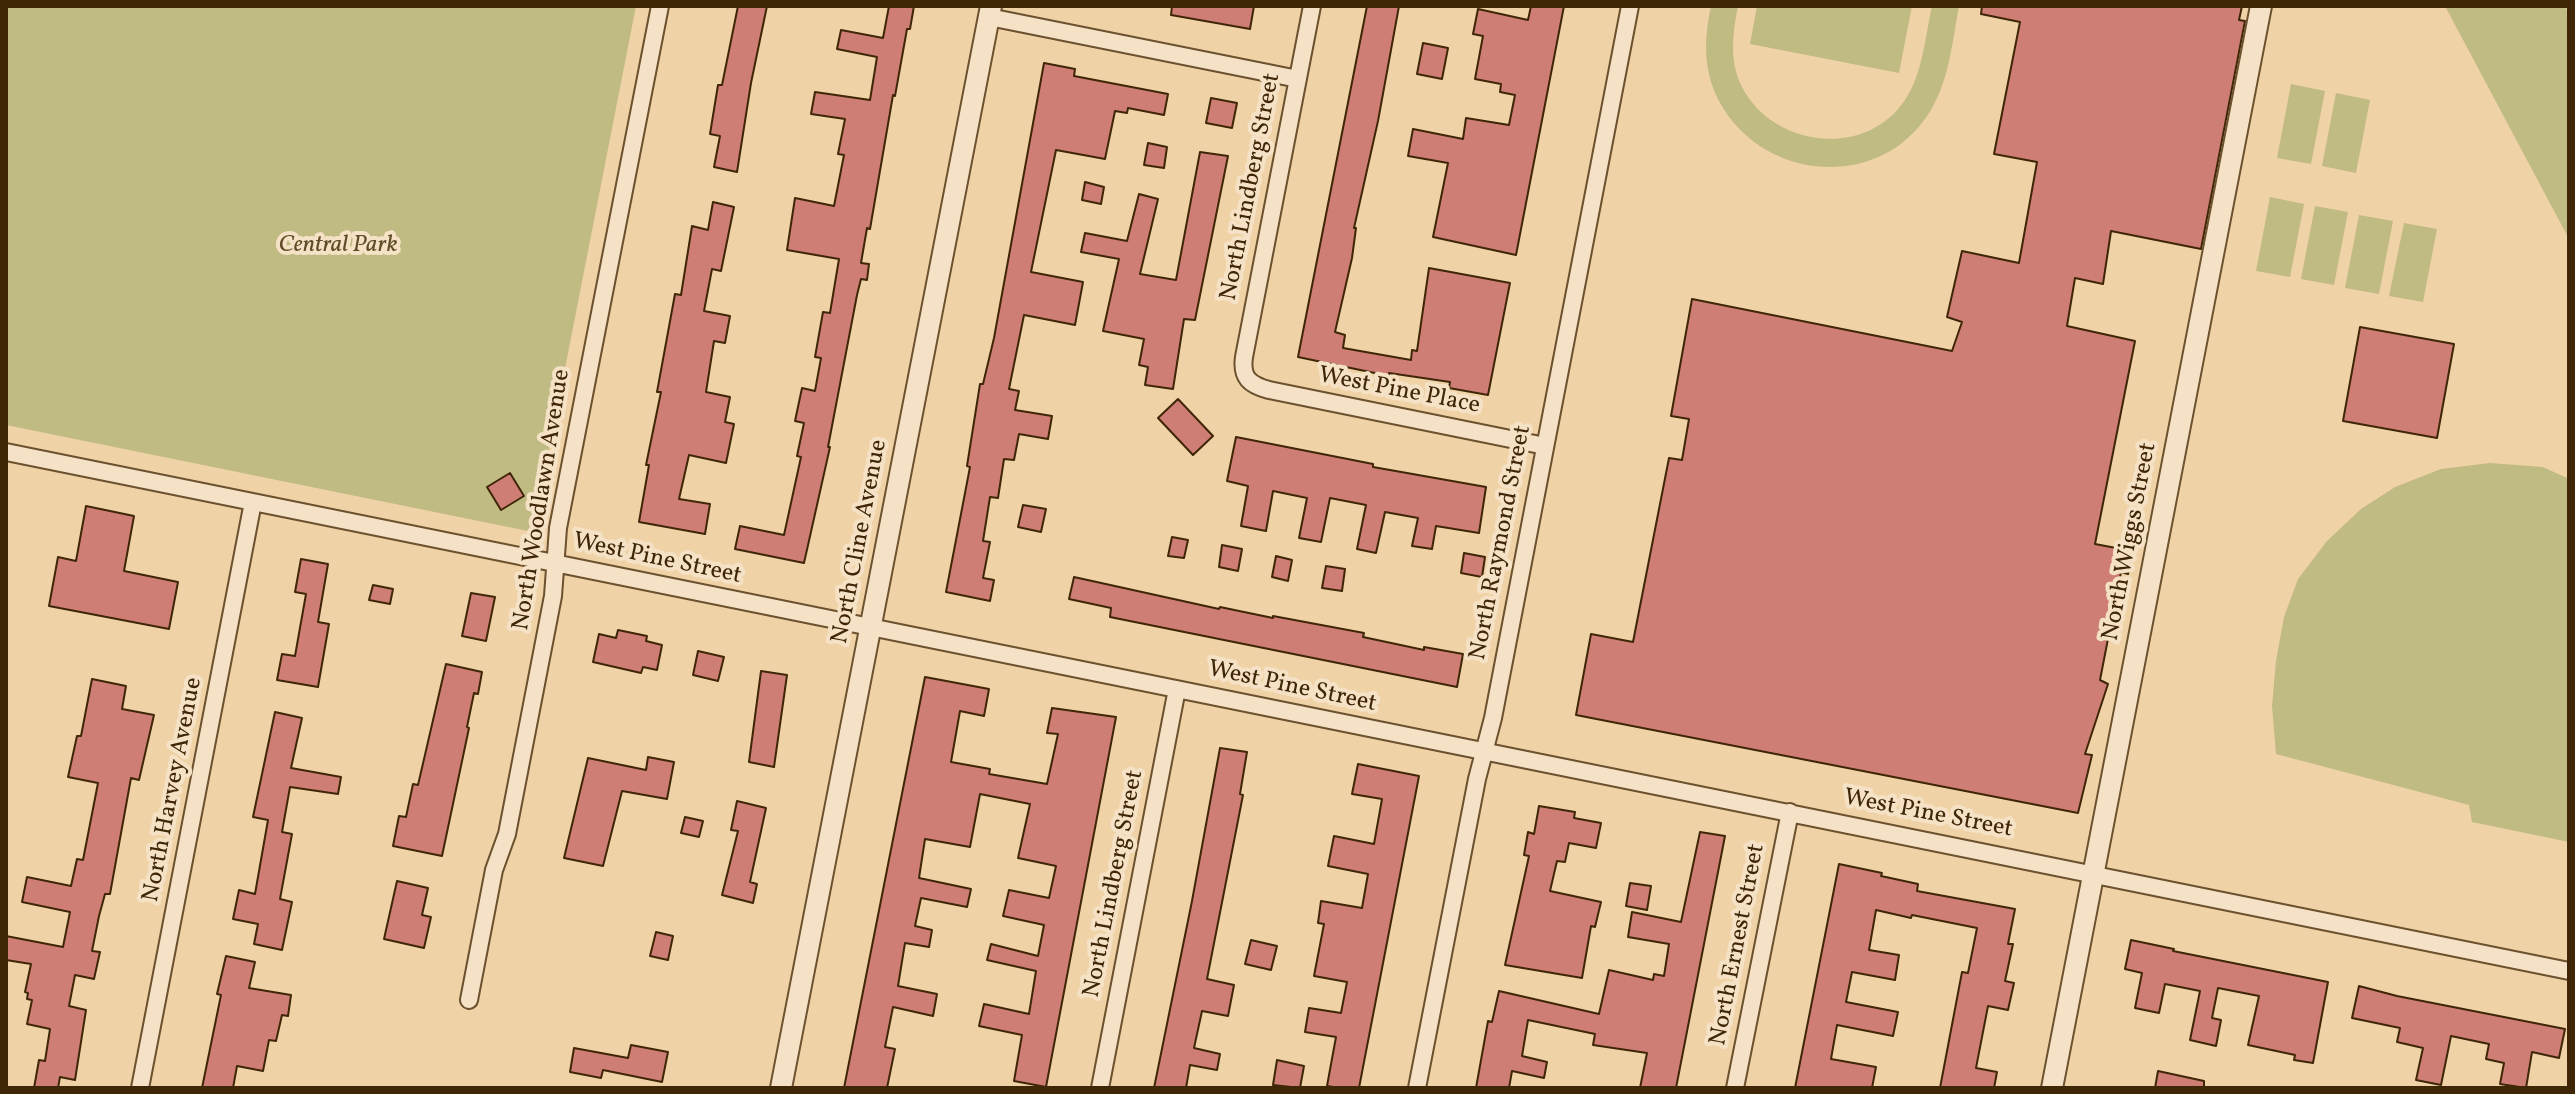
<!DOCTYPE html>
<style>
body{margin:0}
#map{position:relative;width:2575px;height:1094px;overflow:hidden;background:#f0d2a7;font-family:Vollkorn,serif}
canvas{display:block}
.frame{position:absolute;inset:0;border:8px solid #3f2606;pointer-events:none}
</style>
<div id="map">
<canvas width="2575" height="1094"></canvas>
<div class="frame"></div>
</div>
<script>
const g = document.querySelector('canvas').getContext('2d');
g.lineJoin = 'round';
function fill(path, color) { g.fillStyle = color; g.fill(path, 'evenodd'); }
function strokePath(path, color, width, dash) { g.strokeStyle = color; g.lineWidth = width; g.lineCap = dash ? 'butt' : 'round'; g.setLineDash(dash || []); g.stroke(path); }
function write(font, color, halo, rows, align = 'center') {
  g.font = font + ' Vollkorn,serif'; g.lineWidth = 8; g.setLineDash([]); g.textBaseline = 'middle'; g.strokeStyle = halo; g.fillStyle = color; for (const [text, x, y, turn = 0] of rows) {
    g.save(); g.translate(x, y); g.rotate((+turn || 0) * Math.PI / 180); g.textAlign = isNaN(turn) ? turn : align; if (halo) g.strokeText(text, 0, 0); g.fillText(text, 0, 0); g.restore();
  }
}
const green = new Path2D(`
 M6,6h630l-103,526 -527,-107z
 M1711,6h27c-5,26 -9,53 3,79 30,62 124,75 164,15 18,-27 20,-63 27,-94h27c-7,37 -10,78 -32,110 -51,76 -166,64 -208,-15 -16,-30 -15,-63 -8,-95z
 M1757,6h155l-13,67 -149,-29z
 M2445,6h120l4,9v224z
 M2291,84l34,7 -14,73 -34,-6z
 M2336,93l34,7 -14,73 -34,-7z
 M2270,197l34,7 -14,73 -34,-6z
 M2315,206l33,6 -14,73 -33,-6z
 M2359,215l34,6 -14,73 -34,-6z
 M2404,223l33,6 -14,73 -34,-6z
 M2490,463l53,4 26,12v363l-97,-20 -3,-17 -193,-51 -4,-48 4,-45 8,-44 14,-38 29,-38 34,-32 34,-22 46,-18z`);
const building = new Path2D(`
 M738,6h29l-16,77 -14,89 -23,-5 6,-31 -10,-2 8,-49h4z
 M889,6h25l-4,23h-3l-12,67 -2,-1 -23,134 -3,-1 -6,35 8,1 -2,16 -6,-1 -4,16 -29,152h2l-26,116 -69,-14 5,-23 44,9 17,-78 -4,-1 7,-33 -9,-2 7,-33 13,3 6,-33 -6,-1 8,-45 7,1 9,-54 -52,-9 8,-52 39,8 10,-51 -6,-1 7,-35 -34,-5 4,-22 55,8 7,-43 -40,-8 4,-19 42,8z
 M1172,6h82l-4,23 -79,-14z
 M1367,6h32l-21,115 -24,107h2l-4,30 -17,74 10,3 -2,13 68,12 1,-10 5,1 12,-83 81,15 -22,112 -39,-7 1,-6 -61,-9v3l-91,-19z
 M1531,6h33l-48,249 -83,-18 15,-74 -40,-7 5,-27 50,10 3,-21 43,7 6,-30 -15,-3 1,-8 -26,-5 8,-43 -10,-2 5,-25 50,11z
 M1982,6h260l-3,14 6,1 -44,228 -90,-18 -8,53 -28,-6 -8,48 68,15 -40,203 37,7 -4,23 -7,-2 -21,108 8,4 -23,70 7,1 -14,58 -502,-98 15,-81 42,8 36,-184 13,2 7,-41 -18,-3 21,-117 260,52 10,-29 -15,-5 15,-66 57,12 18,-101 -43,-8 26,-132 -39,-8z
 M1423,43l25,5 -6,31 -25,-5z
 M1044,63l31,6 -1,7 94,18 -4,21 -36,-7 -1,5 -12,-2 -10,48 -49,-9 -25,122 52,10 -8,43 -51,-10 -15,74 10,2 -4,19 37,6 -4,23 -29,-5 -5,26 -10,-1 -6,39 -8,-1 -7,44 7,1 -7,36 11,2 -4,21 -44,-9 24,-125 -3,-1 13,-82h3l11,-46z
 M1211,98l26,5 -5,25 -26,-5z
 M1148,143l19,4 -3,21 -20,-3z
 M1200,152l28,4 -33,164 -11,-1 -11,70 -28,-4 3,-18 -9,-2 5,-26 -41,-8 16,-72 -38,-7 4,-19 42,8 12,-47 19,5 -18,75 36,6z
 M1085,182l19,5 -3,17 -19,-4z
 M713,202l21,5 -13,64 -9,-2 -8,42 26,5 -5,27 -11,-2 -8,51 24,5 -5,25 9,2 -8,39 -37,-8 -10,44 31,5 -5,30 -66,-12 10,-57h-3l15,-73h-4l18,-98 6,1 11,-69 16,4z
 M2360,327l94,17 -17,94 -94,-17z
 M1178,399l35,37 -20,19 -35,-37z
 M1236,437l137,27v3l113,20 -7,46 -43,-7 -4,23 -20,-3 6,-28 -33,-6 -9,41 -19,-4 9,-44 -36,-7 -9,44 -22,-4 8,-40 -34,-7 -7,40 -25,-5 7,-40 -21,-5z
 M510,473l14,23 -23,14 -14,-23z
 M1023,505l23,4 -5,23 -23,-5z
 M86,506l48,10 -10,55 54,11 -9,47 -120,-23 9,-49 18,4z
 M1172,537l16,3 -4,18 -16,-2z
 M1222,545l20,4 -4,22 -19,-4z
 M1464,553l21,4 -3,20 -21,-4z
 M1276,556l16,4 -4,21 -16,-4z
 M301,559l27,5 -10,58 11,2 -11,63 -41,-7 5,-26 13,2 11,-62 -11,-2z
 M1326,566l19,3 -3,22 -20,-3z
 M1074,577l145,32 1,-2 53,11v-2l91,17 -1,4 61,13v-3l39,7 -6,33 -347,-70 1,-9 -42,-9z
 M373,585l20,4 -3,15 -21,-4z
 M471,593l24,4 -9,44 -24,-5z
 M618,630l29,6 -1,5 16,4 -5,25 -14,-3 -2,6 -48,-11 6,-28 17,4z
 M698,651l26,6 -6,24 -25,-6z
 M446,664l36,8 -4,22 -4,-1 -7,34 2,1 -27,128 -49,-10 6,-30 7,1 7,-33 5,1z
 M761,671l26,4 -13,92 -25,-5z
 M925,677l64,12 -5,27 -24,-5 -9,51 39,7 -1,5 58,10 11,-50 -11,-1 5,-25 64,9 -70,370 -32,-6 8,-46 -43,-9 5,-22 45,10 7,-43 -49,-11 4,-16 47,12 6,-31 -41,-9 6,-26 40,8 7,-32 -38,-8 12,-54 -50,-10 -10,53 -45,-8 -6,39 52,11 -4,18 -46,-9 -6,28 17,4 -3,17 -24,-4 -7,43 39,8 -4,22 -40,-9 -8,40 10,2 -8,39h-43z
 M92,679l34,7 -4,23 32,6 -15,65 -8,-2 -21,116h-5l-6,22 -7,35 8,1 -6,27 -19,-4 -6,31 17,4 -11,70 -15,-3 -2,11h-24l5,-28 6,1 5,-32 -23,-5 5,-24 -5,-1 1,-6 -3,-1 6,-28 -25,-4v-24l57,11 7,-35 -48,-10 5,-25 44,9 6,-27 6,1 15,-77 -30,-6 9,-41h4z
 M275,712l27,6 -11,50 50,9 -3,17 -48,-7 -8,45 10,2 -12,65 12,3 -10,48 -28,-6 4,-20 -25,-5 6,-29 16,4 13,-74 -15,-3z
 M1220,748l27,4 -7,42 3,1 -36,184 27,6 -6,31 -26,-5 -8,37 26,6 -3,16 -27,-5 -4,23h-32l38,-187z
 M648,757l26,5 -7,37 -45,-8 -19,75 -39,-8 24,-100 58,12z
 M1358,764l61,12 -60,312h-19l-13,-2 9,-49 -31,-5 4,-24 32,5 6,-31 -33,-6 10,-52 -6,-1 3,-22 41,7 6,-34 -40,-8 6,-30 40,8 8,-45 -30,-5z
 M737,801l29,7 -16,74 7,2 -4,19 -31,-8 16,-64 -7,-1z
 M1539,806l36,6 -1,6 27,5 -5,25 -27,-5 -4,19 -8,-1 -7,30 51,11 -6,25 -4,-1 -9,52 -77,-13 24,-109 -5,-1 4,-23 6,2z
 M685,817l18,4 -4,16 -18,-4z
 M1700,832l25,4 -49,252h-36l7,-35 -54,-8 2,-11 -67,-14 -6,36 25,6 -3,16 -32,-7 -3,17h-33l12,-67 4,1 7,-31 100,23 10,-44 44,10 1,-6 10,2 5,-32 -41,-7 4,-25 49,10z
 M1839,864l43,9 -1,3 37,8 -1,7 98,18 -7,35h5l-8,37 9,2 -6,27 -20,-4 -12,62 21,4 -3,16h-54l22,-116 6,1 9,-45 -65,-13 -1,3 -35,-8 -7,40 30,5 -4,25 -43,-8 -6,30 52,10 -5,24 -56,-11 -6,34 45,8 -4,21h-77z
 M397,881l31,7 -6,27 9,2 -7,31 -40,-9z
 M1630,883l21,3 -4,24 -21,-4z
 M656,932l17,4 -5,24 -18,-4z
 M1251,940l26,6 -6,24 -26,-6z
 M2131,940l43,9 -1,2 155,31 -15,81 -19,-3 1,-5 -47,-10 11,-49 -41,-8 -6,30 9,2 -5,26 -26,-6 10,-49 -35,-7 -6,29 -24,-5 7,-35 -17,-4z
 M226,956l29,6 -6,26 42,7 -3,21 -6,-1 -6,26 -7,-1 -6,31 -26,-5 -4,22h-31l19,-93 -4,-1z
 M2359,986l38,10 168,33 -6,29 -27,-6 -6,36 -26,-4 4,-21 -18,-4 3,-15 -38,-8 -10,49 -25,-5 7,-32 -26,-6 3,-14 -48,-10z
 M631,1045l37,7 -6,30 -59,-12 -2,8 -31,-6 4,-24 54,10z
 M1277,1060l27,6 -4,22 -27,-3z
 M2158,1071l46,10v7h-49z`);
const minor = new Path2D(`
 M1312,6l-68,351c-3,21 6,28 25,33l276,56
 M989,17l309,62
 M6,452l2563,519
 M469,1000l25,-130 13,-36 46,-238 5,-68 102,-522
 M140,1088l113,-586
 M1100,1088l77,-399
 M1417,1088l60,-309 16,-61 137,-712
 M1735,1088l55,-276`);
const tertiary = new Path2D(`
 M781,1088l210,-1082
 M2052,1088l209,-1082`);
const streetNames = [
 ["North Lindberg Street",1252,187,-79],
 ["West Pine Place",1399,392,11],
 ["North Woodlawn Avenue",543,500,-81],
 ["North Cline Avenue",861,542,-79],
 ["North Wiggs Street",2131,542,-79],
 ["North Raymond Street",1502,543,-79],
 ["West Pine Street",657,560,12],
 ["West Pine Street",1292,688,12],
 ["North Harvey Avenue",174,790,-79],
 ["West Pine Street",1928,815,11],
 ["North Lindberg Street",1115,884,-79],
 ["North Ernest Street",1739,945,-79]
];
const parkNames = [
 ["Central Park",338,247]
];
fill(green, '#c0ba83');
fill(building, '#ce7e75');
strokePath(building, '#3f2606', 2);
strokePath(minor, '#6b512e', 20);
strokePath(tertiary, '#6b512e', 24);
strokePath(minor, '#f5e2c6', 16);
strokePath(tertiary, '#f5e2c6', 20);
write('24px', '#3f2606', '#f5e2c6', streetNames);
write('italic 24px', '#5f4b25', '#f5e2c6', parkNames);
</script>
